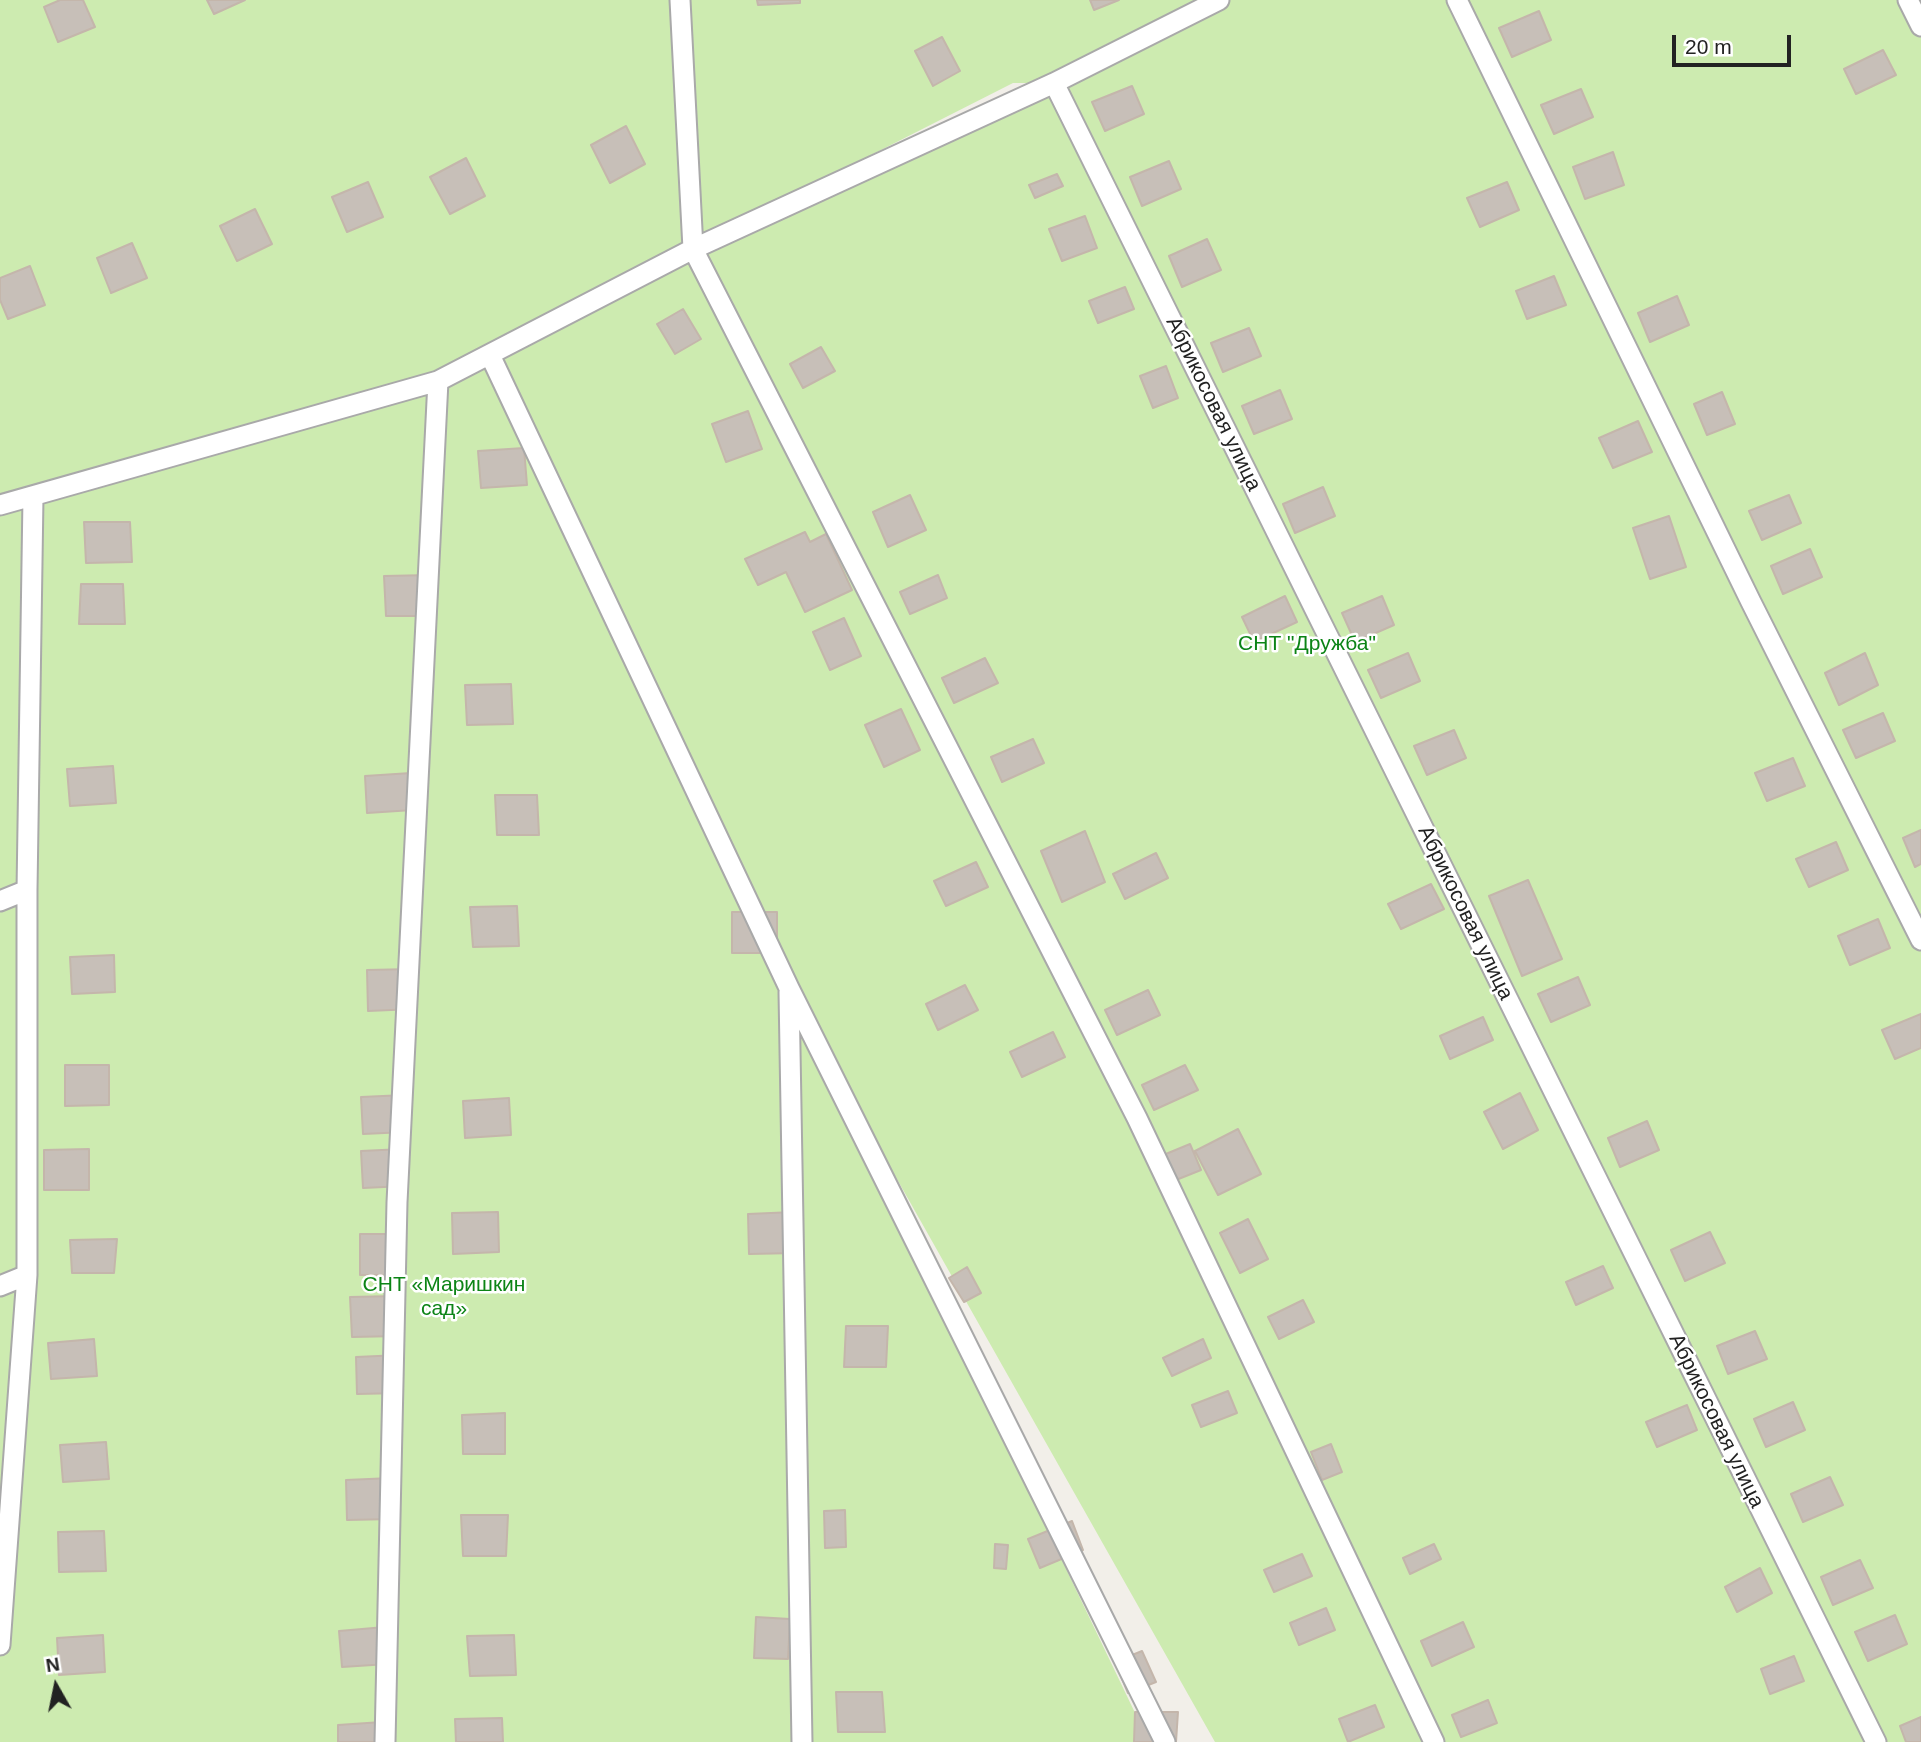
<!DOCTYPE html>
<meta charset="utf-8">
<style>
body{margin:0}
#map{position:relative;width:1921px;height:1742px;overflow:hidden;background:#f2efe9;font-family:Helvetica,sans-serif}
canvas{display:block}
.north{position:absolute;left:21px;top:1651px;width:70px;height:70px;-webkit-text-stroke:5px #fff;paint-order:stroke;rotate:351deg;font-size:19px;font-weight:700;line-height:28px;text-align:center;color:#222}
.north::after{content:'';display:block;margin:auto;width:24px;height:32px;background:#222;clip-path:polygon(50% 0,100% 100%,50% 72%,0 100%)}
.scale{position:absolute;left:1672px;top:35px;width:119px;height:32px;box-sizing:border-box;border:4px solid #222;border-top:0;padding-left:9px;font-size:21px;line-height:24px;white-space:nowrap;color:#222;-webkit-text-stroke:5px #fff;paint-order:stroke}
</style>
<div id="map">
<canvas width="1921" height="1742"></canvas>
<div class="north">N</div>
<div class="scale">20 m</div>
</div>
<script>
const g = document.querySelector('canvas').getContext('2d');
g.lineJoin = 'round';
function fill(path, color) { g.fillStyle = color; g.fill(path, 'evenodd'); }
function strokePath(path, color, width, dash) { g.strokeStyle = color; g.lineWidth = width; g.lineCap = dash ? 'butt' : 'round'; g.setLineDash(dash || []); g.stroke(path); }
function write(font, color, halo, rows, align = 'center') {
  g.font = font + ' Helvetica,sans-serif'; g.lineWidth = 5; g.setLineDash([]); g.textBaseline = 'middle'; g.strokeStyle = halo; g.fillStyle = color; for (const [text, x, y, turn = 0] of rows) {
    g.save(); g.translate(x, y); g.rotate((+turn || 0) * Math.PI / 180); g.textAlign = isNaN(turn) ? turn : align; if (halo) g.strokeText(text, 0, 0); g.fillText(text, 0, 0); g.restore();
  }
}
const grass = new Path2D(`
 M0,0h1921v1742h-706l-426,-754 -299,-633 562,-272h-39l-530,269 666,1390h-1149z`);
const building = new Path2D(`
 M60,0h23l12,27 -37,15 -14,-35z
 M207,0h38l-31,14z
 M757,0h43v3l-42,2z
 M1090,0h29l-25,10z
 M1539,11l12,29 -39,17 -13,-29z
 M942,37l18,34 -27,15 -18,-35z
 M1883,50l13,25 -40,19 -12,-25z
 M1132,86l12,28 -39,17 -13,-29z
 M1581,89l12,28 -39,17 -13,-29z
 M626,126l19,38 -35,19 -19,-38z
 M1613,152l11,33 -39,14 -12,-32z
 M466,158l19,38 -35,18 -20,-37z
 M1169,161l12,28 -39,17 -12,-29z
 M1057,174l6,12 -28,12 -6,-13z
 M368,182l15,35 -36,15 -15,-35z
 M1507,182l12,28 -39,17 -13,-29z
 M255,209l17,35 -35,17 -17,-35z
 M1085,216l12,32 -35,13 -13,-32z
 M1207,239l14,31 -39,17 -13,-31z
 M132,243l15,35 -36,15 -14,-35z
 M30,266l15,39 -37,14 -8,-19v-22z
 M1554,276l12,29 -39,14 -11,-28z
 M1125,287l9,22 -36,14 -9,-22z
 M1677,296l12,29 -39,17 -12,-29z
 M683,309l18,30 -26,15 -18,-30z
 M1249,328l12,28 -38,16 -12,-29z
 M821,347l14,24 -32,17 -13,-24z
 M1166,366l12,32 -25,10 -13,-32z
 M1280,390l12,29 -38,15 -12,-28z
 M1722,392l13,32 -28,11 -13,-31z
 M748,411l14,38 -36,13 -14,-38z
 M1638,421l14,31 -39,16 -14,-30z
 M524,448l3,37 -46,3 -3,-37z
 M1323,487l12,29 -40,17 -12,-29z
 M910,495l16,35 -38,17 -15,-35z
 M1789,495l12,28 -39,17 -13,-29z
 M1669,516l17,51 -36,12 -17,-51z
 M84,522h46l2,40 -46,1z
 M805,532l5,10 16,-8 26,56 -47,22 -19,-40 -28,13 -13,-26z
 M1810,549l12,28 -39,17 -12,-28z
 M431,575l2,41h-47l-2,-40z
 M938,575l9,23 -37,16 -10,-22z
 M81,584h42l2,40h-46z
 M1285,596l12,26 -43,20 -12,-25z
 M1382,596l12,29 -39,17 -13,-29z
 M844,618l17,38 -31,14 -17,-38z
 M1408,653l12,28 -39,17 -13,-28z
 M1865,653l13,32 -39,20 -14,-32z
 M985,658l13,25 -44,20 -12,-25z
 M511,684l2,40 -46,1 -2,-40z
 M901,709l19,41 -36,17 -19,-42z
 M1883,713l12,28 -39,17 -13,-28z
 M1454,730l12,28 -39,17 -13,-29z
 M1033,739l11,24 -42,19 -11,-25z
 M1793,758l12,28 -38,15 -12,-28z
 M113,766l3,37 -46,3 -3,-37z
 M411,773l2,37 -46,3 -2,-37z
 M495,795h42l2,40h-42z
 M1921,830v34l-6,3 -12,-29z
 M1085,831l20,51 -43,20 -21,-51z
 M1836,842l12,28 -39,17 -13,-28z
 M1156,853l12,25 -43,21 -12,-25z
 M976,862l12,25 -42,19 -12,-25z
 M1528,880l34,79 -40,17 -33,-80z
 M1431,884l13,25 -43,20 -13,-25z
 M517,906l2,40 -46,1 -3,-40z
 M732,912h45v41h-45z
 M1878,919l12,29 -40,17 -12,-29z
 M114,955l1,37 -43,2 -2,-37z
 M413,969l1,40 -46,2 -1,-41z
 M1578,977l12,28 -39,17 -13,-28z
 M965,985l13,25 -40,20 -12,-26z
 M1148,990l12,25 -43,20 -12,-25z
 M1921,1014v34l-26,11 -13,-29z
 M1483,1017l10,23 -43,19 -10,-23z
 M1053,1032l12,25 -43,20 -12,-25z
 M65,1065h44v40l-44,1z
 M1185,1065l13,25 -44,20 -12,-25z
 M1520,1093l18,37 -35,19 -19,-37z
 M405,1095l1,37 -43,2 -2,-37z
 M509,1098l2,37 -46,3 -2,-37z
 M1647,1121l12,29 -39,17 -12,-29z
 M1238,1129l23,45 -43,21 -23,-44z
 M1190,1144l11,26 -30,12 -10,-26z
 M89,1149v41h-45v-40z
 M403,1149l2,37 -42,2 -2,-37z
 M498,1212l1,40 -46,2 -1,-41z
 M794,1212l2,41 -47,1 -1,-40z
 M1248,1219l20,40 -28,14 -20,-40z
 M1710,1232l15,31 -40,18 -14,-31z
 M360,1234h45v41h-45z
 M117,1239l-3,34h-42l-2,-33z
 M1603,1266l10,22 -37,17 -10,-23z
 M967,1267l14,26 -17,9 -15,-24z
 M397,1296l2,40 -47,1 -2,-40z
 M1303,1300l11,22 -35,17 -11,-22z
 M846,1326h42l-2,41h-42z
 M1755,1331l12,28 -39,15 -11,-28z
 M94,1339l3,37 -46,3 -3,-36z
 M1203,1339l8,19 -39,18 -9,-18z
 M400,1355l1,38 -44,1 -1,-37z
 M1228,1391l9,22 -36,14 -9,-22z
 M1793,1402l12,28 -39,17 -12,-28z
 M1687,1405l10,25 -40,17 -11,-25z
 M505,1413v41h-42l-1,-39z
 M106,1442l3,37 -46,3 -3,-37z
 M1331,1444l11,28 -20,8 -11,-28z
 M1830,1477l13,28 -40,17 -12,-28z
 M392,1478l1,41 -46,1 -1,-40z
 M845,1510l1,37 -21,1 -1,-37z
 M461,1515h47l-2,41h-43z
 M1072,1521l11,29 -43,18 -12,-29z
 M104,1531l2,40 -47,1 -1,-40z
 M995,1544l13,1 -2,24 -12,-1z
 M1434,1544l7,15 -31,15 -7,-16z
 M1302,1554l10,22 -38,16 -10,-22z
 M1860,1560l13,28 -40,17 -12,-28z
 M1760,1568l12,25 -35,19 -12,-25z
 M1326,1608l9,22 -36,15 -9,-22z
 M1895,1615l12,29 -39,17 -13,-29z
 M756,1617l34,2 -2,40 -34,-1z
 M1463,1622l11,25 -42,19 -11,-25z
 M385,1627l3,37 -46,3 -3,-36z
 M103,1635l2,37 -46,3 -2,-37z
 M514,1635l2,40 -46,1 -3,-40z
 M1142,1651l14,31 -28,11 -13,-31z
 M1794,1656l10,25 -34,13 -9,-25z
 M836,1692h46l3,40h-47z
 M1488,1700l9,23 -36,14 -9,-22z
 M1375,1705l9,22 -36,15 -9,-23z
 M1135,1712h43l-2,30h-42z
 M1921,1717v25h-15l-6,-16z
 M502,1718l1,24h-47l-1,-23z
 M382,1722v20h-44v-17z`);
const lane = new Path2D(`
 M680,0l13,249 444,869 297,624
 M1457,0l294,602 170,338
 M1908,0l13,26
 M1054,83l822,1659
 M490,355l299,633 376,754
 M0,505l438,-124 255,-132 361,-166 165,-83
 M0,901l27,-11
 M789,992l13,750
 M0,1286l27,-11
 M0,1645l27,-370v-385l6,-393
 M385,1742l12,-540 41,-821`);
const streetNames = [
 ["Абрикосовая улица",1213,404,64],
 ["Абрикосовая улица",1465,913,64],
 ["Абрикосовая улица",1716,1421,64]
];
const parkNames = [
 ["СНТ \"Дружба\"",1307,644],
 ["СНТ «Маришкин",444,1285],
 ["сад»",444,1309]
];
fill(grass, '#cdebb0');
fill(building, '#c7bfb8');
strokePath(building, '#c4b6ab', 2);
strokePath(lane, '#a9a9a9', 23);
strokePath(lane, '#fff', 19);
write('21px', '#222', '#fff', streetNames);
write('21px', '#0c8416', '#fff', parkNames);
</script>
